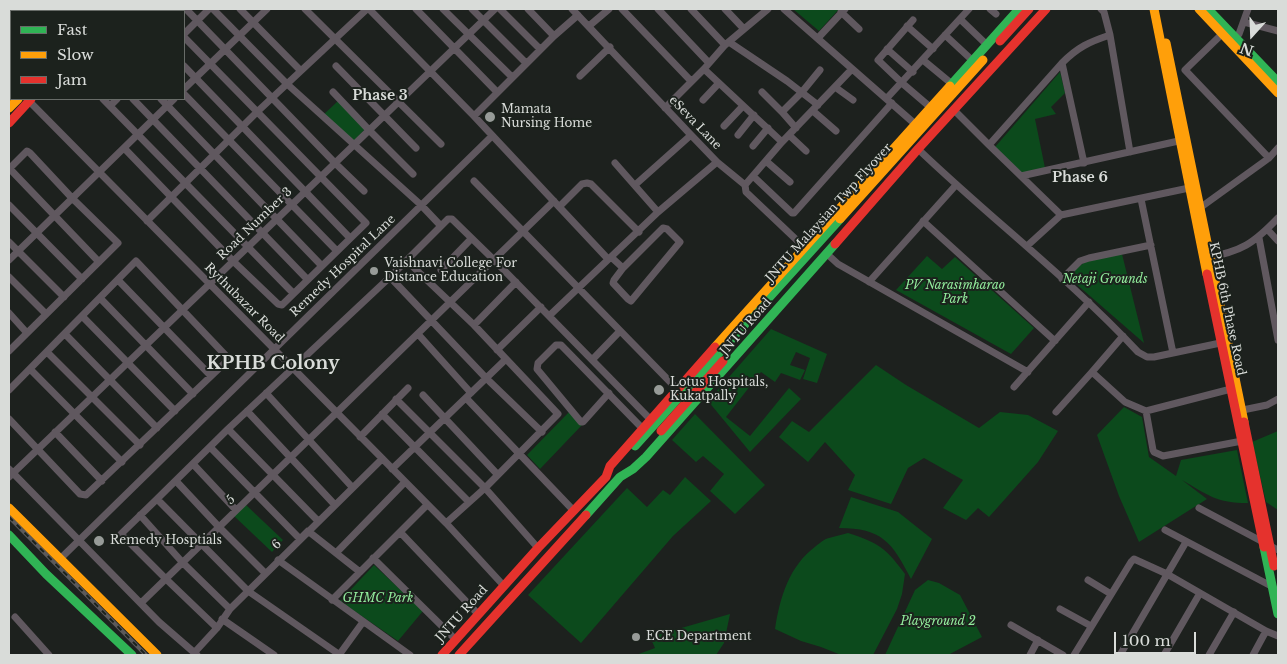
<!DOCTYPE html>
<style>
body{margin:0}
#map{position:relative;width:1287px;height:664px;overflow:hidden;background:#1d211e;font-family:"Libre Baskerville",serif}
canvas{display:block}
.frame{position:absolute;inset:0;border:10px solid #d9dcd9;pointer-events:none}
.legend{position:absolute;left:10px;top:10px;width:175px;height:90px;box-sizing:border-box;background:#1c221d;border:1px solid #686c68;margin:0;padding:6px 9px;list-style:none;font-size:15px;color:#d9dcd9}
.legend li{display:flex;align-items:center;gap:10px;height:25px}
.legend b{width:25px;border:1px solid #686c68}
.north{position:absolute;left:1227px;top:10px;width:50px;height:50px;-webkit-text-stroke:4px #1c221d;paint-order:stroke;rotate:200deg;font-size:14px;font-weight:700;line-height:20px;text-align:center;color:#d9dcd9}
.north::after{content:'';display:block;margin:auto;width:18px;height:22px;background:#d9dcd9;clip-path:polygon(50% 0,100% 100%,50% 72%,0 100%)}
.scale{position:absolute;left:1114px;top:632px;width:82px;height:22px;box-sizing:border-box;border:2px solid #d9dcd9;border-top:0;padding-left:6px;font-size:15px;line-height:18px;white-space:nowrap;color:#d9dcd9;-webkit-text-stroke:4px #1c221d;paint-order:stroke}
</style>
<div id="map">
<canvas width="1287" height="664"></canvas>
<div class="frame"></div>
<ul class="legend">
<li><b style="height:6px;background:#30b455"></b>Fast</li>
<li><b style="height:6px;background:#ff9f0a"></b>Slow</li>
<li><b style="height:6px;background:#e5322d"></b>Jam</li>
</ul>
<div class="north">N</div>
<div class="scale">100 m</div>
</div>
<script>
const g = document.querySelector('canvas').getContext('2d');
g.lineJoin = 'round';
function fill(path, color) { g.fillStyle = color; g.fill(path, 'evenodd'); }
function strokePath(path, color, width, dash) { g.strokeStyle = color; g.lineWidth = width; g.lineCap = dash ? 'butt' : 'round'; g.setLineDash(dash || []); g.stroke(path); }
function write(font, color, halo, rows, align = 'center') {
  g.font = font + ' "Libre Baskerville",serif'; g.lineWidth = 4; g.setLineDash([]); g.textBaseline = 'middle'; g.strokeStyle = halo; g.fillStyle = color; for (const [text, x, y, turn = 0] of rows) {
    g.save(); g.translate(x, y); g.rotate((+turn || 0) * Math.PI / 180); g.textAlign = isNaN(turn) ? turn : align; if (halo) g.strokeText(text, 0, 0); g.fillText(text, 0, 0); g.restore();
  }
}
const green = new Path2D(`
 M793,9h46l-20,22z
 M1060,72l5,21 -14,14 5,7 -21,5 10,49 -23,5 -27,-26z
 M338,101l28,27 -15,16 -29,-28z
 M1122,254l22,89 -77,-67 19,-15z
 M927,256l15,13 13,-12 79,71 -23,26 -115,-64z
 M771,329l56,25 -10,29 -14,-4 7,-21 -14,-6 -6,13 15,5 -5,10 -19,-7 -6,9 -14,-10 -35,45 24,19 39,-48 12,11 -51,53 -42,-51z
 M876,365l30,20 73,43 21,-16 28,3 30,16 -20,31 -49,55 -11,-9 -12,12 -23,-12 20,-28 -39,-22 -16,10 -17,36 -43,-14 7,-15 -30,-33 -17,20 -29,-25 13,-16 17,11z
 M1124,407l18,10 7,40 27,19 5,-16 56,-10 11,53c-32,0 -40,-8 -66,-23l25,19 -68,43 -20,-46 -22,-61z
 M571,410l12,14 -43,45 -13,-14z
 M695,414l70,71 -30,29 -25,-23 14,-17 -21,-18 -7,6 -24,-22z
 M1278,431v79l-12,-8 -14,-60z
 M685,477l26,24 -38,35 -92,107 -53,-48 99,-107 20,19 16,-17 7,5z
 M851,497l47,15 34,27 -21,40c-19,-37 -29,-51 -72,-51z
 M245,504l38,36 -11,12 -38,-36z
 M848,533c31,10 38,15 57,41l-3,20 -5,15 -24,46h-32l-20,-8 -20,-6 -26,-12c5,-32 14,-63 41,-83 4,-3 8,-7 13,-8 6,-2 13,-3 19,-5z
 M374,565l49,46 -25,30 -58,-40z
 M928,580l11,3 21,12 22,42 -34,18h-63l30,-65z
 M730,614l-6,29 -8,12h-80l19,-7 -5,-11z`);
const street = new Path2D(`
 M28,9l2,2
 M85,9l2,2
 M156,9l3,2
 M186,9l149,154 29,28
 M213,9l73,74 135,122 19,20
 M240,9l60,61
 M305,9l136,135
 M369,9l105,107 134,143
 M416,9l81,83
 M443,9l69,68
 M472,9l54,54
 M500,9l40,40
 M528,9l26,27
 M572,9l119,126 26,27 28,23 1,7 58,55
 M622,9l69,72
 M658,9l51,54
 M691,9l34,36
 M725,9l19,20
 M784,9l131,115
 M990,9l6,5
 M1101,9l3,3 6,23 20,117
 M841,12l18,17
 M960,19l27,26
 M913,20l-35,40 24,23 28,24
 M1244,22l34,9
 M589,26l20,-17
 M907,26l26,23
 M184,34l25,-25
 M1222,34l-37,36 84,88
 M945,35l28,26
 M818,38l27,-29
 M1235,38l4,-4 9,-25
 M729,42l58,39 31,24
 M9,47l2,2
 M887,49l26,23
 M923,60l29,24
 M1062,63c16,-16 27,-21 48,-28
 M184,66l166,172
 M336,66l80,82
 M704,69l78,73
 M580,76l30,-29
 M9,81l2,3
 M835,87l18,13
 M184,89l83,-80
 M333,92l36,38 44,44
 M762,92l20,20
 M184,94l152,156
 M887,98l82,-89
 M27,99l419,424 58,63
 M103,99l190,194
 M133,99l174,180
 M161,99l160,166
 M703,100l16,-17
 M110,106l7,-7
 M665,108l39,-39 21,-24 43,-36
 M954,110l35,35 73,-82 22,100
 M813,111l23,20
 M474,116l80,-80 24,-21
 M724,126l19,-20
 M796,128l-14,-16 20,-20 18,-22
 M738,135l16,-20
 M789,135l17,16
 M989,145l72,70
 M753,146l15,-18
 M124,148l109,113 45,43 4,1 84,-82 -182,-186
 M918,149c72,69 152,130 220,203l9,5h7l71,-15
 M766,161l24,21
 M615,163l43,49
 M9,168l90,94
 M9,169l18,-18 3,2 42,45 46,45 -109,108
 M753,176l39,37h2l98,-110
 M1021,176l162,-36
 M474,181l203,208
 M635,185l56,-50
 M745,185l37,-43 70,-73
 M1141,199l32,154
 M9,205l73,74
 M560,206l22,-22 5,-1 4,1 48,48
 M1197,210l72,-52 9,-10
 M147,221l110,-109 110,-103
 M923,221l132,120
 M1267,229l11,12
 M1259,238l19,102
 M9,242l55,55
 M1027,246l34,-31 128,-27
 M826,253l12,11 190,108
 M611,257l12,11 40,-40 4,1 13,13 -49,59 -3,-2 -15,-16 1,-3 9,-12
 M1206,258c36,-7 47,-14 72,-40
 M9,260l165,-161
 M407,261l67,64 84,89 -73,74 -39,35
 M441,270l30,-31
 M9,277l37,37
 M390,277l96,101 56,54
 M1062,279l18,-18 9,-3 62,-13
 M118,280l93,96
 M869,282l87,-97
 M100,298l93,96
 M9,313l18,20
 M82,316l93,95
 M549,316l109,-104 59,-50
 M474,325l42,-43
 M65,334l92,94
 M418,334l53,59
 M497,350l44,-43
 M47,352l93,93
 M592,360l28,-29
 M30,369l92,93
 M1092,372l31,-36
 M1014,387l75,-85
 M1231,389l-85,22 7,39 1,2 9,4 79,-15
 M9,390l127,-129 93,98 -143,136 -6,-1 -71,-75
 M266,393l86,94
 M609,393l-26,29h-2l-44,-53 1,-6 18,-18h5l81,83
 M423,395l75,80
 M466,398l108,113
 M396,399l89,89 53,60
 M247,411l88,94
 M1238,411l29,-6 11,-6
 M1056,412l36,-40 33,30 21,9
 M382,414l87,88
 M228,429l90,92
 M55,432l47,49
 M360,437l48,-49
 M210,447l90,92 8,-8 52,41
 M193,464l43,46
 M9,469l150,153 38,33
 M392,469l114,-110
 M9,477l486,-468
 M176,481l43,46 46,46
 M157,499l71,-70 162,-152 58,-58h4l42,41 156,159
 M1199,508l79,42
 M140,515l43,48 47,46
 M1165,530l108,57
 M400,532l78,82
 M336,553l69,-71
 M373,558l83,82
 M60,559l432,-423
 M278,560l132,95
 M1088,580l23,14
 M332,600l95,-95
 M141,603l413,-402
 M1060,609l31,17
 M15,617l34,38
 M222,619l52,36
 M1011,625l52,30
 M217,628l-51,-49 -45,-45 36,-35 91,92 92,64
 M194,653l23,-25 13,-19 152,-150
 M339,655l24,-33
 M1030,655l8,-15
 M1074,655l57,-93 3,-3 33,15 99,57 12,5
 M1120,655l66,-113
 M1164,655l36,-62
 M1209,655l25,-43
 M1253,655l13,-24`);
const fast = new Path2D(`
 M1208,9l70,73
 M950,86l69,-77
 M635,446l205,-227
 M586,515l34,-38 13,-8 13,-12 189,-213
 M9,535l37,39 86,81
 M1264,547l14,67`);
const slow = new Path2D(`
 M1154,9l53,265
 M1199,9l79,84
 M102,11l2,-2
 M113,11l2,-2
 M1166,43l78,379
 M9,108l9,-9
 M840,219l143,-159
 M715,347l235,-261
 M9,508l148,147`);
const jam = new Path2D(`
 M1000,41l29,-32
 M9,123l22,-24
 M835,244l83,-95 128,-140
 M1207,274l57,273
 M1244,422l30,144
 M661,431l62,-70
 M442,655l96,-107 68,-71 4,-11 105,-119
 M459,655l127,-140`);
const rail = new Path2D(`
 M9,517l137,138`);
const markers = [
 [490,117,6,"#979b98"],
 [374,271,5,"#979b98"],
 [659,390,6,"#979b98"],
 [99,541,6,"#979b98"],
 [636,637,5,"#979b98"]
];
const poiNames = [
 ["Mamata",501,110],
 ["Nursing Home",501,124],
 ["Vaishnavi College For",384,264],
 ["Distance Education",384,278],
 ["Lotus Hospitals,",670,383],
 ["Kukatpally",670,397],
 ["Remedy Hosptials",110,541],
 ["ECE Department",646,637]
];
const streetNames = [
 ["eSeva Lane",695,123,46],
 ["JNTU Malaysian Twp Flyover",829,213,-48],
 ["Road Number 3",255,224,-44],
 ["Remedy Hospital Lane",343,266,-44],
 ["Rythubazar Road",244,303,45],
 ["KPHB 6th Phase Road",1227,309,78],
 ["JNTU Road",746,327,-49],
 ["5",231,500,-43],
 ["6",277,545,-44],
 ["JNTU Road",462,614,-48]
];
const parkNames = [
 ["Netaji Grounds",1105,280],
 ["PV Narasimharao",955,286],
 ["Park",955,300],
 ["GHMC Park",378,599],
 ["Playground 2",938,622]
];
const neighbourhoodNames = [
 ["Phase 3",380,96],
 ["Phase 6",1080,178]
];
const districtNames = [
 ["KPHB Colony",273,364]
];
fill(green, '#0c4a1c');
strokePath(street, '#60585f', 7);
strokePath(fast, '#30b455', 9);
strokePath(slow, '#ff9f0a', 9);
strokePath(jam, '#e5322d', 9);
strokePath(rail, '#5b595a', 4);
strokePath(rail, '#1c221d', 2, [5.5]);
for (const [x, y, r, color] of markers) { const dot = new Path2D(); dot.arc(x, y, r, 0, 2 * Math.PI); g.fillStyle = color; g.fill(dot); strokePath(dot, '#1c221d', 2); }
write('12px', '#d9dcd9', '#1c221d', poiNames, 'left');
write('12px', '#d9dcd9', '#1c221d', streetNames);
write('italic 12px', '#92eb9c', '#1c221d', parkNames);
write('bold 14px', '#d9dcd9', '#1c221d', neighbourhoodNames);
write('bold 18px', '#d9dcd9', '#1c221d', districtNames);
</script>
